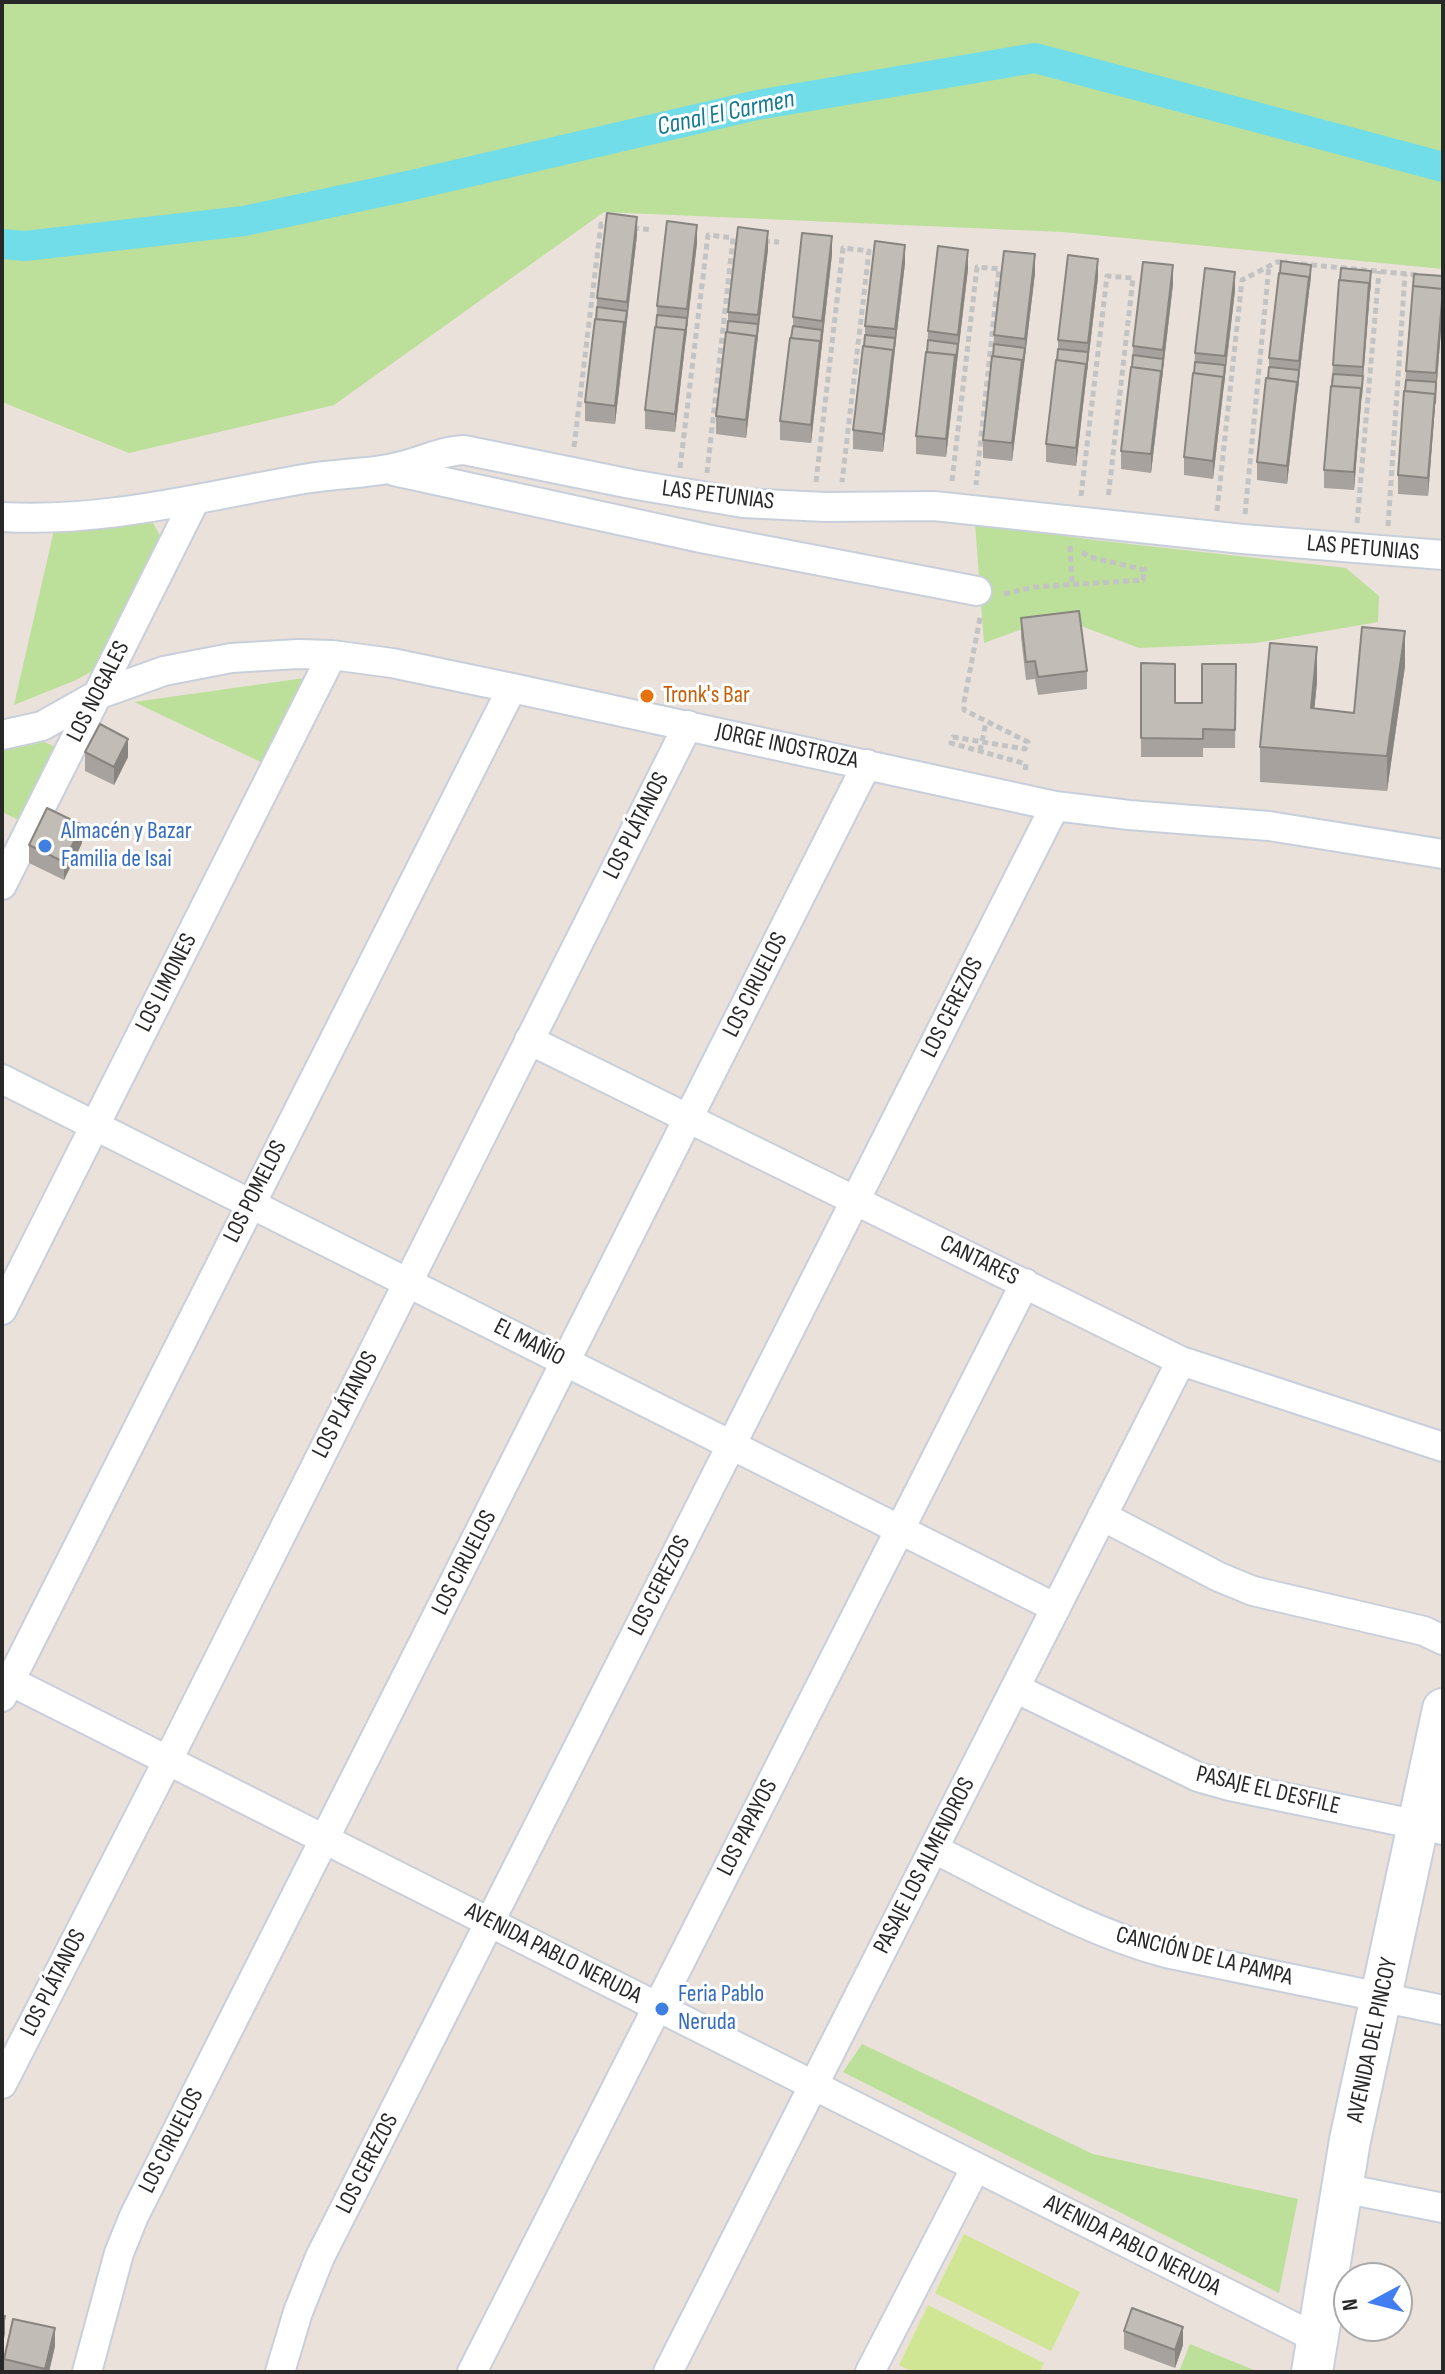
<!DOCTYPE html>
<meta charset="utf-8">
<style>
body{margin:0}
#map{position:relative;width:1445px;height:2374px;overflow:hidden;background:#eae1db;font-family:"Sofia Sans Condensed",sans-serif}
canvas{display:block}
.frame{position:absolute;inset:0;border:4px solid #282828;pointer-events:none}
.north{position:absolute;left:1333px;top:2262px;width:80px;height:80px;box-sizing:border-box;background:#fff;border:2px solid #a9a9a9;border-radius:50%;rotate:263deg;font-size:22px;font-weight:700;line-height:32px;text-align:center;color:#282828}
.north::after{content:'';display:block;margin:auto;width:28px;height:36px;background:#407ef2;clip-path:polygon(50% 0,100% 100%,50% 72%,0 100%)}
</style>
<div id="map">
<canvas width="1445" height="2374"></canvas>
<div class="frame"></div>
<div class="north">N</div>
</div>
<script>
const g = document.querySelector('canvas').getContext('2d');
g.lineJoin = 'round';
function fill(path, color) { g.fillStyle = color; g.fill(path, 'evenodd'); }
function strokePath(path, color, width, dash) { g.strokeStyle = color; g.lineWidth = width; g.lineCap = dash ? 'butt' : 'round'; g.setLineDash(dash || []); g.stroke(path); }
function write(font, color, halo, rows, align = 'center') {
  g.font = font + ' "Sofia Sans Condensed",sans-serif'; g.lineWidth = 6; g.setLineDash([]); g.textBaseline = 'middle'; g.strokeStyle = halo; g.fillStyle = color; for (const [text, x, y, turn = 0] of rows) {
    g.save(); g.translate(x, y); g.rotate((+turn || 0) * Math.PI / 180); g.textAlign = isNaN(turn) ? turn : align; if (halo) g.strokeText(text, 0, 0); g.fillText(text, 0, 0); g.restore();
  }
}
const green = new Path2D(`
 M2,2h1441v267l-380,-37 -459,-20 -270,193 -205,48 -127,-51z
 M153,523l10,18 -63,126 -24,13 -62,25 41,-179z
 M975,523l119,17 252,28 33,28 -1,26 -122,21 -117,5 -63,-24 -51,4 -41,15z
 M312,677l-49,86 -129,-61z
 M44,742l15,6 -34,75 -23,-11v-61z
 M862,2044l231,110 205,45 -19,94 -436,-221z
 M1190,2344l69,28h-80z`);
const pitch = new Path2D(`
 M964,2234l116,58 -29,59 -116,-58z
 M928,2305l116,58 -4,9h-127l-14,-7z`);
const canal = new Path2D(`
 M2,244l23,2 219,-25 164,-35 349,-81 278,-47 408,109`);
const path = new Path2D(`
 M633,228l20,2
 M764,241l15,1
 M1301,264l117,11
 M574,447l27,-223 10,2
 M680,468l28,-233 25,3
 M707,473l26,-235 9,1
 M952,481l25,-214 22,2 -23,216
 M816,482l27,-234 26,3 -27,231
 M1081,496l26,-220 26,2 -25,221
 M1217,511l25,-231 35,-18h10
 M1245,514l24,-248
 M1357,523l22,-252
 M1388,526l17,-252
 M1070,546l2,38
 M1004,594l30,-7 109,-7 2,-10 -55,-13 -11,-6
 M980,618l-16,84v8l64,32 -3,7 -72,-12 -2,6 75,21 -1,9
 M980,751l6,-29`);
const street = new Path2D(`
 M394,471l312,68 271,52
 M2,517c103,6 202,-21 302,-38 28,-5 56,-5 84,-10 27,-4 50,-18 76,-19l167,34 112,19 82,4 109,-1 309,33 200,16
 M2,735l40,-9 55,-31 67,-24 67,-13 67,-4 34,1 60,8 120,25 543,118 74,9 140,11 174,28
 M2,885l193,-385
 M529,1040l652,321 262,86
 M2,1079l1054,529
 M2,1310l330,-655
 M1102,1516l117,61 34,14 171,40 19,9
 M2,1677l1316,662
 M1015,1688l183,89 32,9 213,44
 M2,1697l510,-1009
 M934,1849c75,37 150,82 232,104l277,57
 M2,2084l166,-324 520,-1035
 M1342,2188l101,20
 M87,2372l32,-119 15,-37 733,-1452
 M280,2372l18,-60 22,-55 735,-1451
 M472,2372l553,-1089
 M668,2372l513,-1011
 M870,2372l106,-205`);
const secondary = new Path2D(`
 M1312,2372l38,-232 93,-431`);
const wall = new Path2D(`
 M637,235l-22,189 -30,-3v-19l11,-83 1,-21z
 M697,243l-22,189 -30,-3v-19l11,-83 1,-21z
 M768,249l-22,189 -30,-4v-18l12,-95v-9z
 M832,254l-21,189 -31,-3v-19l13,-94v-10z
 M905,263l-22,189 -30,-3v-19l12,-95v-9z
 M968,269l-22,188 -30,-3v-18l11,-84 1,-21z
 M1035,273l-23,188 -29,-3v-18l10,-84 1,-21z
 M1311,274l-24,210 -30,-4v-18l12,-95v-9z
 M1443,276v28l-15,192 -30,-2v-19l8,-104z
 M1098,277l-22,189 -30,-4v-18l12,-95v-9z
 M1371,280l-17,210 -30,-2v-18l9,-105z
 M1173,284l-22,189 -30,-4v-18l11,-84 1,-21z
 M1235,290l-22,189 -29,-4v-18l10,-84 1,-20z
 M1021,618l66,53v18l-49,6 -3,-16 -9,1 -5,-43z
 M1141,663l34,40h27l34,-39 -1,84h-32v9h-62z
 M1405,666l-18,125 -127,-9v-35l57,-65 -3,27 40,4z
 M85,752l43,5 -14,28 -29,-14z
 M1443,755v24l-2,-1v-18z
 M82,843l-18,37 -35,-17v-18z
 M1124,2331l59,14 -8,23 -51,-19z
 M55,2346l-6,26h-45v-13z`);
const shadedWall = new Path2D(`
 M637,217v18l-10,85v-18z
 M697,225v18l-10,85v-19z
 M768,231v18l-22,189v-18z
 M832,236v18l-21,189v-18z
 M905,245v18l-10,85v-19z
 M968,250v19l-10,84v-18z
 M1035,254v19l-10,84v-18z
 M1098,259v18l-22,189v-18z
 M1173,265v19l-22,189v-19z
 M1311,265v9l-24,210v-18l22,-189z
 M1371,271v9l-17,210v-18z
 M1235,272v18l-22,189v-18l12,-96z
 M1443,289v15l-15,192v-18z
 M627,311v9l-12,104v-18l9,-84z
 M687,318v10l-12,104v-18l10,-84z
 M895,338l-2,30 -10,84v-18z
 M958,344v9l-12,104v-18l9,-84z
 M1025,348v9l-13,104v-18l10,-83z
 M1405,631v35l-18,125v-35z
 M1317,647v35l-6,62v-36z
 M128,739v18l-14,28v-18z
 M82,825v18l-18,37v-18z
 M5,2316v18l-3,14v-18z
 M1183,2327v18l-8,23v-18z
 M55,2328v18l-6,26h-4z`);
const building = new Path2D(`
 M607,213l30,4 -10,85 -30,-4z
 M667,221l30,4 -10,84 -30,-3z
 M738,227l30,4 -10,84 -30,-3z
 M802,233l30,3 -10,85 -29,-4z
 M875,241l30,4 -10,84 -30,-3z
 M938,246l30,4 -10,85 -30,-4z
 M1004,251l31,3 -10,85 -31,-4z
 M1068,255l30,4 -10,84 -30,-3z
 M1281,261l30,4 -2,21v-9l-29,-4z
 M1143,262l30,3 -10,85 -30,-4z
 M1205,268l30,4 -10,84 -30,-3z
 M1341,268l30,3 -2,21v-9l-29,-3z
 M1279,273l30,4 -10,84 -30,-3z
 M1414,274l29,2v22v-9l-30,-3z
 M1339,280l30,3 -6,84 -30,-2z
 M1413,286l30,3 -7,84 -30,-2z
 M597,307l30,4 -3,20v-9l-28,-3z
 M657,315l30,3 -2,21v-9l-29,-3z
 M595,319l29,3 -9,84 -30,-4z
 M728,321l30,3 -2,21v-9l-29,-4z
 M793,326l29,4 -2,20v-9l-29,-3z
 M655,327l30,3 -10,84 -30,-4z
 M726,332l30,4 -10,84 -30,-4z
 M865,335l30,3 -2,21v-9l-29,-4z
 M790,338l30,3 -9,84 -31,-4z
 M928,340l30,4 -3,20v-9l-28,-3z
 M994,344l31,4 -3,21v-9l-29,-4z
 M863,346l30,4 -10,84 -30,-4z
 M1058,349l30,3 -2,21v-9l-29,-4z
 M926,352l29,3 -9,84 -30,-3z
 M1133,355l30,4 -2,21v-9l-29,-4z
 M992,356l30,4 -10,83 -29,-3z
 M1056,360l30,4 -10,84 -30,-4z
 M1195,362l30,3 -2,21v-9l-29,-4z
 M1131,367l30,4 -10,83 -30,-3z
 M1269,367l30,3 -2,21v-9l-29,-4z
 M1193,373l30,4 -10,84 -29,-4z
 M1333,374l30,2 -2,21v-9l-29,-2z
 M1266,378l31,4 -10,84 -30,-4z
 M1406,380l30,2 -1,21v-9l-30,-3z
 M1331,386l30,2 -7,84 -30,-2z
 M1404,391l31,3 -7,84 -30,-3z
 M1079,611l8,60 -49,6 -3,-16 -9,1 -5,-44z
 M1362,627l43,4 -18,125 -127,-9 10,-104 47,4 -6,61 43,5z
 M1141,663l34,1v39h27v-39h34l-1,66 -32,-1v10l-62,-1z
 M100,724l28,15 -14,28 -29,-15z
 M47,808l35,17 -18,37 -35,-17z
 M1132,2308l51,19 -8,23 -51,-19z
 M2,2316h3l-3,14z
 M13,2319l42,9 -10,41 -41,-10z`);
const markers = [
 [647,696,8,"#e8710a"],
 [45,846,8,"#3f7fe0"],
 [662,2009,8,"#3f7fe0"]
];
const streetNames = [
 ["LAS PETUNIAS",718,496,7],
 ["LAS PETUNIAS",1363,549,5],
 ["LOS NOGALES",99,692,-63],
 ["JORGE INOSTROZA",787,747,12],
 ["LOS PLÁTANOS",637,826,-63],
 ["LOS LIMONES",167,983,-63],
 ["LOS CIRUELOS",756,985,-63],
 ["LOS CEREZOS",953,1008,-63],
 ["LOS POMELOS",256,1192,-63],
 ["CANTARES",979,1261,26],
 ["EL MAÑÍO",529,1343,27],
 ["LOS PLÁTANOS",346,1405,-63],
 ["LOS CIRUELOS",465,1563,-63],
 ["LOS CEREZOS",660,1586,-63],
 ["PASAJE EL DESFILE",1268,1791,13],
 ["LOS PAPAYOS",748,1828,-63],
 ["PASAJE LOS ALMENDROS",925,1866,-63],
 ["AVENIDA PABLO NERUDA",553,1954,27],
 ["CANCIÓN DE LA PAMPA",1204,1957,14],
 ["LOS PLÁTANOS",54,1983,-63],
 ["AVENIDA DEL PINCOY",1373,2040,-78],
 ["LOS CIRUELOS",172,2141,-63],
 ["LOS CEREZOS",368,2164,-63],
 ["AVENIDA PABLO NERUDA",1132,2246,27]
];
const foodNames = [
 ["Tronk's Bar",663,696]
];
const shopNames = [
 ["Almacén y Bazar",61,832],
 ["Familia de Isai",61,860],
 ["Feria Pablo",678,1995],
 ["Neruda",678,2023]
];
const waterNames = [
 ["Canal El Carmen",726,114,-12]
];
fill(green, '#bcdf99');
fill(pitch, '#d1e695');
strokePath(canal, '#71dde9', 30);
strokePath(street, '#c9cfda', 32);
strokePath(secondary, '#c9cfda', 44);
strokePath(path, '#c3c3c3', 5, [6, 4]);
strokePath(street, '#fff', 28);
strokePath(secondary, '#fff', 40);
fill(wall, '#a7a29d');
fill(shadedWall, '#88847f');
fill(building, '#c2bcb6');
strokePath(building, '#88847f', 2);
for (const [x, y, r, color] of markers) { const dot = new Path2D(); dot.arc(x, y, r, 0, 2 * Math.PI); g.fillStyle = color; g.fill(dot); strokePath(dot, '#fff', 3); }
write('24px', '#282828', '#fff', streetNames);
write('24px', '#c56008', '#fff', foodNames, 'left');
write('24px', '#366cbe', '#fff', shopNames, 'left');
write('italic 26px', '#127b93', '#fff', waterNames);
</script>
